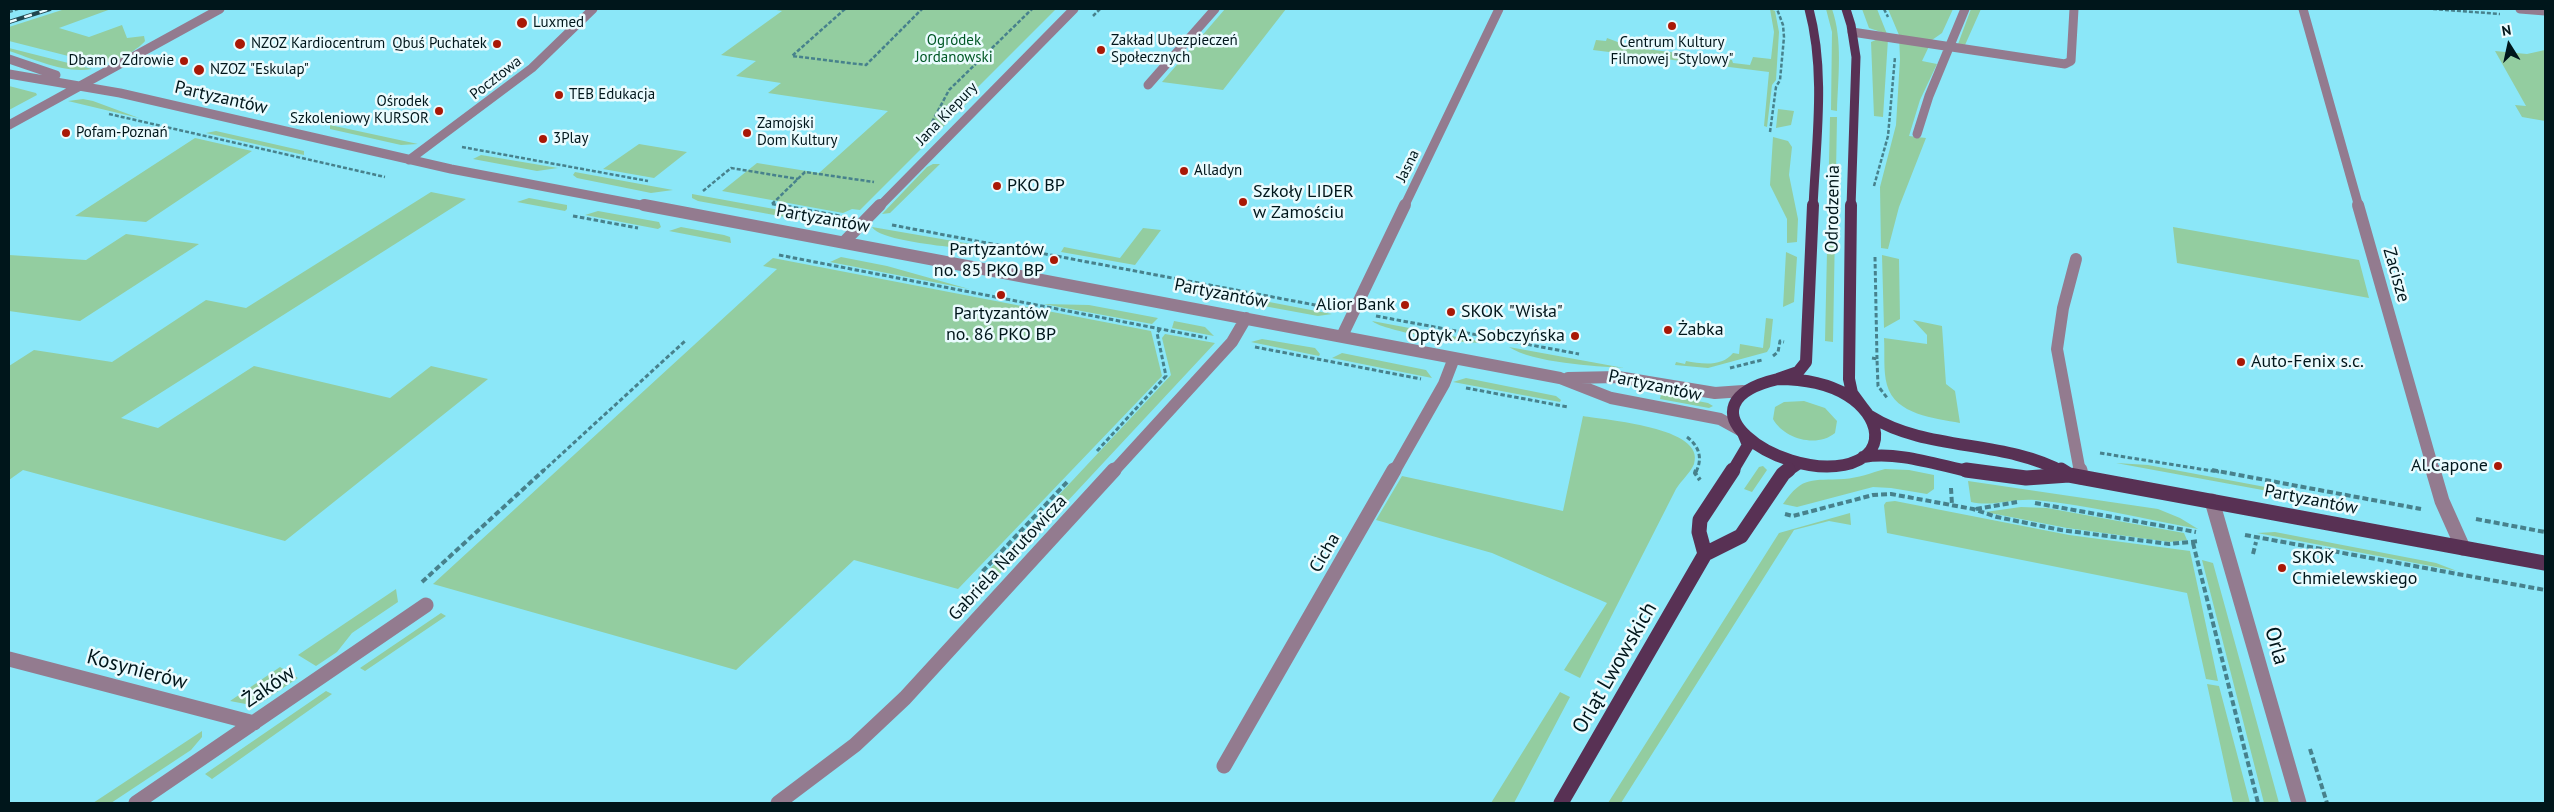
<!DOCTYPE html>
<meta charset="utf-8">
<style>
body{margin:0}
#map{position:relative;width:2554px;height:812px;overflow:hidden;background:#8be7f8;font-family:"PT Sans",sans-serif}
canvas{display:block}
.frame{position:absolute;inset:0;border:10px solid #00161b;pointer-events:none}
.north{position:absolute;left:2484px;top:20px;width:50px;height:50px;-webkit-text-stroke:4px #eafbfe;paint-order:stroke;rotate:350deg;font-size:14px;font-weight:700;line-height:20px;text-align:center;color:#00161b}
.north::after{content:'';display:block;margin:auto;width:18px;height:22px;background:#00161b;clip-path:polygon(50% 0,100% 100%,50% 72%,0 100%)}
</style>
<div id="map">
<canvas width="2554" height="812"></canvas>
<div class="frame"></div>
<div class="north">N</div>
</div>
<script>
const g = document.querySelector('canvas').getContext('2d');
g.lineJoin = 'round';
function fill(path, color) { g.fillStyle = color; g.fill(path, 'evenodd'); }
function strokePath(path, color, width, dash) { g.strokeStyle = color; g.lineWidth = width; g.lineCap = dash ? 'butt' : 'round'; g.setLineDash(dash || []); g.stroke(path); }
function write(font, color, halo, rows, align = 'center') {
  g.font = font + ' "PT Sans",sans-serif'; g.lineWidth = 5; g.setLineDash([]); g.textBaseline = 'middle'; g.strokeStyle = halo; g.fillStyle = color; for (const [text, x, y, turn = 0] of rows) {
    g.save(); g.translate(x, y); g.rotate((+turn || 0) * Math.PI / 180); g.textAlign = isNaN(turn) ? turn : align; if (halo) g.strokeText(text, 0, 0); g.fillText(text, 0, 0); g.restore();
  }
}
const green = new Path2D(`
 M65,9h46l-52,19 30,9 33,-12 5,13 17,-2 1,5c-4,6 -26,20 -34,21 -9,1 -18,-5 -27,-2l-75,-19v-14z
 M771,9h285l-84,84 4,1 -116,116 -8,-1 -9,4 -121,-22 35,-28 62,10 69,-62 -120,-18 13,-10 -45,-7 20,-15 -35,-6 61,-44z
 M1225,9h61l-63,81 -61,-8z
 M1770,9l5,2 4,21 -3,48 -4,5 -5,42 -3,-1 5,-54 -176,-22 3,-10 10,1 1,-3 24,9 101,13 1,3 17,2 3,-8 18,2 3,-27z
 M1826,9h6c11,31 6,69 5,102l-6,-1 1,-78z
 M1862,9h15l10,25 -18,-6z
 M1888,9h65l-11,24 -10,7 -10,21 15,3 -17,36 -11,36 17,2 -27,69 -11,42 -7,-1 -1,-61 16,-62 4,-66 -1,-24z
 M1971,9h10l-16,36 -7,-1z
 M1878,39h10l-5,78 -9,-1 -3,-74z
 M9,48l83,21c-27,5 -58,-10 -83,-18z
 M2545,50v71l-23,-4 -7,-12 11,1 -31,-55 32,3z
 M9,86l27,7 1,2 -28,15z
 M83,99l10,2 46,17 -71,-17z
 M1778,109l16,2 -3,14 -15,3z
 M1830,117h7l-4,225 -8,-1z
 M330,125l88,19 -17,1 -71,-16z
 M216,131l88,20v4l-98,-22z
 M1773,137l15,4 4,6 -3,28 9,44 -1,23 -10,1v-24l-17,-34z
 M195,138l57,13 -106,71 -71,-6z
 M639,144l48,8 -33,26 -51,-9z
 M481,155l77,13 -21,3 -64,-12z
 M933,164h7l-50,49 -8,1 45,-47z
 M575,172l98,18 -22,3 -74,-15 -4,-3z
 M431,192l35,7 -345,219 37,10 96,-62 136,32 41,-32 57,13 -203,162 -262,-71 -14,10v-114l25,-16 78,12 94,-62 40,8z
 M692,194l153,28 -22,2 -125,-23 -6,-3z
 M529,198l38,7v4l-2,2 -48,-9z
 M598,211l61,11 2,5 -3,2 -73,-14z
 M681,227l43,8 6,2 1,6 -62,-12z
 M872,227l139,24c-22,0 -130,-7 -139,-24z
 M2173,227l186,33 10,38 -192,-35z
 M1143,228l18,2 -26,35 -74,-13 3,-5 56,11z
 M126,234l73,10 -119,77 -71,-10v-56l77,5z
 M1786,252l11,5 -3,45 -11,5z
 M1882,255l17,4 1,60 -16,9z
 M841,257l46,9 82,23 -139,-27z
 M773,258l378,73 11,45 -204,213 -104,-29 -118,110 -303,-86 344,-315 -14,-3z
 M1196,288l136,26 -14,2 -125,-23z
 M1043,304l46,1 69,13 -6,6z
 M1766,318l7,1 -3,28 -3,5 -59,16 -33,-3 1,-3 9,2 1,-3c16,3 36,6 47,-8l6,1 1,-10 23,4z
 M1913,320l29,6 4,58 9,7 5,32c-25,-5 -65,-8 -73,-38 -4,-14 -2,-32 -3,-47l43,6v-9z
 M1174,321l31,6 9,9 -42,-8z
 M1372,321l112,21c-15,4 -101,-11 -112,-21z
 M1165,334l50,9 -234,251 5,-21 185,-198 -9,-37z
 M1262,339l53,9 5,6 -1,2 -68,-14z
 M1509,347l115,21c-29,-2 -91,-5 -115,-21z
 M1342,353l84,17 6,8 -100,-20z
 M1466,378l90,18 5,4 -1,2 -107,-20z
 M1661,394l47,9 5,3 -4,2 -49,-9z
 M1804,401l21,7 12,13 -2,12c-18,15 -51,6 -62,-14l2,-12 9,-5z
 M1583,416c21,4 124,11 111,48 -3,8 -13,17 -18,25l-96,189 -16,-8 43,-67 -115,-50 -116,-33 26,-44 161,35z
 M2116,463l32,2 192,36 -7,2z
 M1763,466l4,4 -15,22 -8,-3 15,-22z
 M1885,469l24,1 25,5v14l-7,5 -36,-6 -18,-1 -76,20 -14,-3c20,-29 29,-23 61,-25 14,-1 27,-6 41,-10z
 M1968,481l190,28 22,9 18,11c-54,-10 -109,-24 -163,-29 -22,-2 -42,7 -64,2z
 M1895,501l174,34 121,16 28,130 -12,-2 -19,-86 -300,-60 -3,-28 2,-3z
 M2021,507l26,1 137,25 3,7 -17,2 -103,-14 -82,-16z
 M1850,513l1,12 -22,-4 -35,9 -173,273h-13l171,-270z
 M2275,532l161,31 21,8 -200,-38z
 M2202,560l11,3 66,240h-15z
 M396,589l2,13 -46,31 -15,19 -21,14 -18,-11z
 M441,613l5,3 -81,55 -5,-3z
 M280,667l18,11 -42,28 -26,-5z
 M2207,684l12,2 31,117h-17z
 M326,691l6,3 -120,85 -7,-5z
 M1560,692l10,5 -56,106h-23z
 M202,731v6l-11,13 -80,53h-18z`);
const pathFar2 = new Path2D(`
 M845,9l-53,47 74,9 56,-56
 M1884,9l4,8
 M2433,9l67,5
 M9,12l9,-3
 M1093,16l7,-7
 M109,114l276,63
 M932,122l17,-32 83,-81
 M1770,132l6,-45 4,-7 4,-43 -1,-12 -6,-16
 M462,147l186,34
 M1874,186l14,-50 7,-79
 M703,191l28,-23 67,11
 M772,204l15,3
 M772,204l33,-32 69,10`);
const pathFar1 = new Path2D(`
 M780,205l60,11
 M573,216l65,12
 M892,225l439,83
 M779,255l428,83
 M1875,257l2,102
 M1376,316l203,38
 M1255,347l166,32
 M1773,356l5,-4 2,-11 4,1
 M1872,358l5,1 1,27 10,13
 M1730,368l32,-8
 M1466,388l102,19
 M1687,437c12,9 16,21 9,35
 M1097,451l69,-75 -9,-43 3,-4
 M2100,453l119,19
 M542,472l143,-131`);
const path = new Path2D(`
 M1696,470l-1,3 5,7
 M2212,470l209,39
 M1951,488l1,17
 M2035,503l161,29
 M1976,509l41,-7
 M1785,514l8,2 80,-21 18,-1 82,15 24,8 64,13 108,14 31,-3
 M2476,519l69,13
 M2245,535l300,55
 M2193,543l65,260
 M2253,554l3,-12
 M980,580l2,-8 86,-91
 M422,582l122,-112
 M2310,749l17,54`);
const minorFar2 = new Path2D(`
 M2303,9l56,198
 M2520,9l25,2
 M1852,32l213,32 6,-3 3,-52
 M9,59l47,16
 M9,74l111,19 331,76 200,38
 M1148,85l67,-76
 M9,125l211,-116
 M1917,134l12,-38 36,-87
 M409,160l123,-92 61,-59
 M879,207l195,-198
 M1404,207l95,-198`);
const minorFar1 = new Path2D(`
 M644,205l916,173 51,20 109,21 20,11
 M2358,205l76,267
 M844,242l36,-37
 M2076,259l-13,49 -6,41 23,123
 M1342,336l63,-131
 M1568,378l50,-1 97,16 28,-2
 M1113,472l119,-130 14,-24
 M1394,472l50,-88 10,-26`);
const minor = new Path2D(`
 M2080,470l1,7
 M2433,470l9,31 21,47
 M2212,501l87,302
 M9,659l245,64
 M1224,766l170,-296
 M136,803l290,-198
 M778,803l77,-58 50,-47 209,-228`);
const majorFar2 = new Path2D(`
 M1809,9c17,63 7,133 4,198
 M1846,9l5,16 5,32 -5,150`);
const majorFar1 = new Path2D(`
 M1851,205l-2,174 3,14 11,15
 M1778,379l20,-7 8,-10 7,-157
 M1778,379c24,0 49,4 69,16 33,20 43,60 -3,70 -66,13 -172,-61 -66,-86z
 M1870,416c57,36 133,23 193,56
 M1863,457c36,-6 74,8 109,15
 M1732,472l16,-27 -5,-12
 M1786,472l13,-9`);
const major = new Path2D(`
 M1966,470l60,8 43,-3 476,88
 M2061,470l8,5
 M1705,554l-6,-22 1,-12 33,-50
 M1561,803l144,-249 36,-18 42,-62 5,-4`);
const rail = new Path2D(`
 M9,22l41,-13`);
const markers = [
 [522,23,6,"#a91806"],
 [1672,26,5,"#a91806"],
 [240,44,6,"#a91806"],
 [497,44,5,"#a91806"],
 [1101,50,5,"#a91806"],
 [184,61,5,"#a91806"],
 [199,70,6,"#a91806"],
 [559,95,5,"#a91806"],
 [439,111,5,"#a91806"],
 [66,133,5,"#a91806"],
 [747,133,5,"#a91806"],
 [543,139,5,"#a91806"],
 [1184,171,5,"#a91806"],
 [997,186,5,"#a91806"],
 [1243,202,5,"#a91806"],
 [1054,260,5,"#a91806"],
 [1001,295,5,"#a91806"],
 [1405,305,5,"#a91806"],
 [1451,312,5,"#a91806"],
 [1668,330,5,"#a91806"],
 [1575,336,5,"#a91806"],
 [2241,362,5,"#a91806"],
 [2498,466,5,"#a91806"],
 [2282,568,5,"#a91806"]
];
const farPoinames = [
 ["Luxmed",533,23],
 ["Zakład Ubezpieczeń",1111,41],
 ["Społecznych",1111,58],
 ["Centrum Kultury",1672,43,"center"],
 ["Filmowej \"Stylowy\"",1672,60,"center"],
 ["NZOZ Kardiocentrum",251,44],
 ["Qbuś Puchatek",487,44,"right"],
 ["Dbam o Zdrowie",174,61,"right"],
 ["NZOZ \"Eskulap\"",210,70],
 ["TEB Edukacja",569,95],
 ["Ośrodek",429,102,"right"],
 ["Szkoleniowy KURSOR",429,119,"right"],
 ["Zamojski",757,124],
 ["Dom Kultury",757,141],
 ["Pofam-Poznań",76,133],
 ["3Play",553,139],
 ["Alladyn",1194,171]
];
const farParknames = [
 ["Ogródek",954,41],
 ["Jordanowski",954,58]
];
const farStreetnames = [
 ["Pocztowa",496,78,-38],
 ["Jana Kiepury",947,114,-46],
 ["Jasna",1408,166,-64]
];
const streetNames = [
 ["Partyzantów",221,98,13],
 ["Odrodzenia",1833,209,-89],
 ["Partyzantów",823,219,10],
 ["Zacisze",2396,275,74],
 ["Partyzantów",1221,294,11],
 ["Partyzantów",1655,386,12],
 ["Partyzantów",2311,500,11],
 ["Cicha",1325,553,-60],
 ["Gabriela Narutowicza",1008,558,-47]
];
const poiNames = [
 ["PKO BP",1007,186],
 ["Szkoły LIDER",1253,192],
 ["w Zamościu",1253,213],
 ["Partyzantów",1044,250,"right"],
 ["no. 85 PKO BP",1044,271,"right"],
 ["Alior Bank",1395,305,"right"],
 ["SKOK \"Wisła\"",1461,312],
 ["Partyzantów",1001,314,"center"],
 ["no. 86 PKO BP",1001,335,"center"],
 ["Żabka",1678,330],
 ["Optyk A. Sobczyńska",1565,336,"right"],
 ["Auto-Fenix s.c.",2251,362],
 ["Al.Capone",2488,466,"right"],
 ["SKOK",2292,558],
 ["Chmielewskiego",2292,579]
];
const nearStreetnames = [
 ["Orla",2276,646,74],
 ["Orląt Lwowskich",1615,668,-60],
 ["Kosynierów",137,670,15],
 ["Żaków",269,687,-34]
];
fill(green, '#93cda0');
strokePath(pathFar2, '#47818c', 2.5, [4, 2]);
strokePath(pathFar1, '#47818c', 3, [4.5, 2.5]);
strokePath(path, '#47818c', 4, [6, 3]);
strokePath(minorFar2, '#937b8f', 9);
strokePath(minorFar1, '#937b8f', 12);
strokePath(minor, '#937b8f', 15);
strokePath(majorFar2, '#583154', 9);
strokePath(majorFar1, '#583154', 12);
strokePath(major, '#583154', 15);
strokePath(rail, '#21474f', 4);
strokePath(rail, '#eafbfe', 2.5, [8]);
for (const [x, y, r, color] of markers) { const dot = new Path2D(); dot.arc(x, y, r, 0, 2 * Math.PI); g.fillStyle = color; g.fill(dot); strokePath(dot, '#eafbfe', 2); }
write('15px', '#00161b', '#eafbfe', farPoinames, 'left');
write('15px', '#005826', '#eafbfe', farParknames);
write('15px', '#00161b', '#eafbfe', farStreetnames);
write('18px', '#00161b', '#eafbfe', streetNames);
write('18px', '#00161b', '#eafbfe', poiNames, 'left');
write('21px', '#00161b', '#eafbfe', nearStreetnames);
</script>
